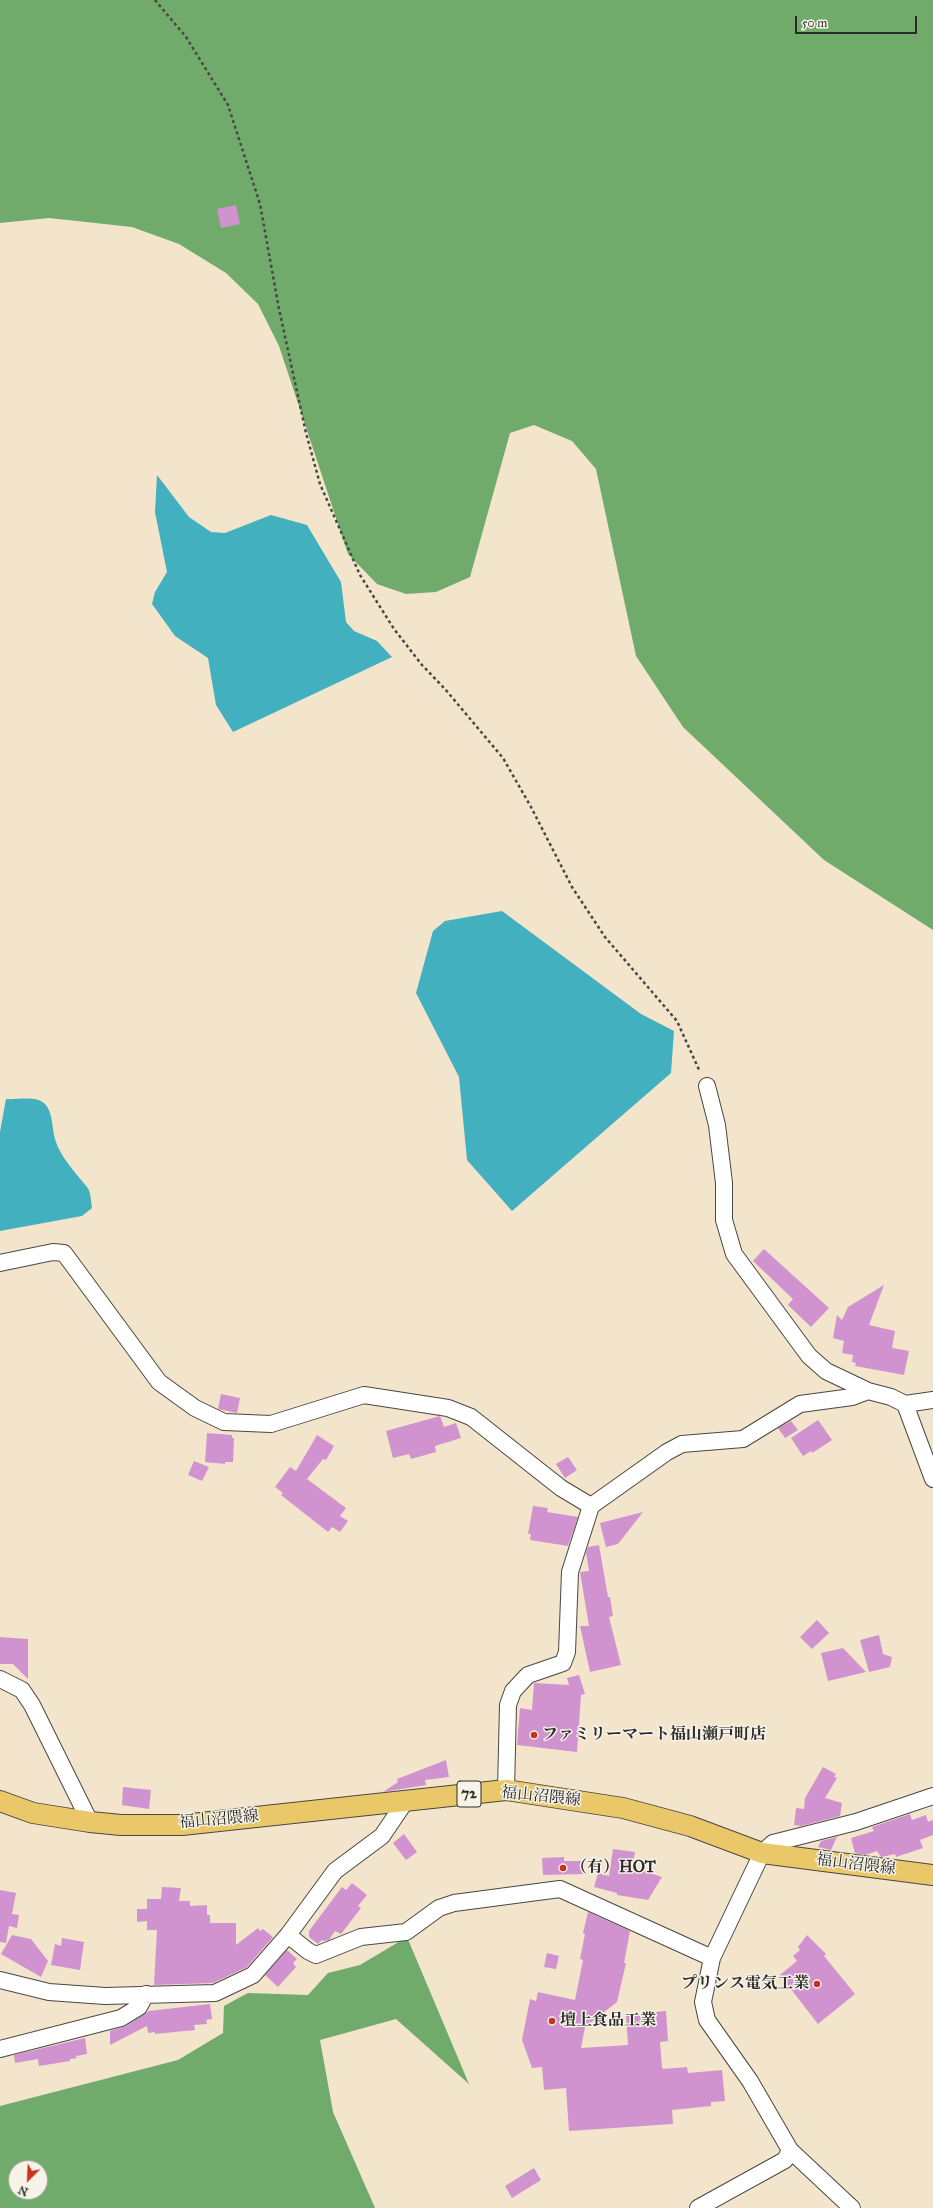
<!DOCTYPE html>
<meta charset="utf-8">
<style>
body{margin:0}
#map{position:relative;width:933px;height:2208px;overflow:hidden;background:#f3e4cc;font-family:"IM FELL Great Primer",serif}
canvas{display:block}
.north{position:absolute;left:8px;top:2160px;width:40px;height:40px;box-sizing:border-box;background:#f7f3e8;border:1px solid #a5a39c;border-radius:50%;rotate:204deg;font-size:11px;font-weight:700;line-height:16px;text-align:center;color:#2b2b2b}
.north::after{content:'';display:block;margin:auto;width:14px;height:18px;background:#c8321e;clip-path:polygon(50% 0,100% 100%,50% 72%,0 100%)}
.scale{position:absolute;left:795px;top:16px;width:122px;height:18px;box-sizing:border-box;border:2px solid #2b2b2b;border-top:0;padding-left:5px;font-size:12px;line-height:14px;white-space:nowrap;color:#2b2b2b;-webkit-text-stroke:3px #f7f3e8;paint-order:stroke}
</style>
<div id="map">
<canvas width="933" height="2208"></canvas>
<div class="north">N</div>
<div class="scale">50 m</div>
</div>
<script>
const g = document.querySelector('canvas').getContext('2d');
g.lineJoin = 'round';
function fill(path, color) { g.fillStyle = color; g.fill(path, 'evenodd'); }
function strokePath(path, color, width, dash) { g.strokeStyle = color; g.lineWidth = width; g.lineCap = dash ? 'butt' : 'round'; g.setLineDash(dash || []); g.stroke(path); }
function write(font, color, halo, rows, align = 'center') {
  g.font = font + ' "IM FELL Great Primer","Noto Serif JP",serif'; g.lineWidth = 3; g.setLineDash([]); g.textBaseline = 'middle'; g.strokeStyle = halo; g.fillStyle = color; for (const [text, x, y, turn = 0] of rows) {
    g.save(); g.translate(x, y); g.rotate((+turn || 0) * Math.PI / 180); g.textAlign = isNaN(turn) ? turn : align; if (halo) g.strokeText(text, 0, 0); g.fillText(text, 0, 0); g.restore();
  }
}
const forest = new Path2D(`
 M0,0h933v930l-109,-70 -141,-133 -47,-71 -40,-187 -24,-28 -38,-16 -24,8 -40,144 -34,15 -30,2 -29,-10 -29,-30 -69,-208 -21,-42 -32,-31 -47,-29 -47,-17 -83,-9 -49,5z
 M407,1937l62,147 -73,-65 -76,21 13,72 42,96h-375v-102l178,-46 45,-27 1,-27 24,-13 60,2 20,-22 32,-8zM16,2168h24v24h-24z`);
const water = new Path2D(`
 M157,475l32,42 22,15 14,1 46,-18 36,10 34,57 5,40 8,9 23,10 15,16 -159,75 -17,-27 -8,-47 -33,-22 -23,-32 3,-12 12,-20 -12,-60z
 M502,911l139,103 33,17 -3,42 -159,138 -45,-51 -8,-83 -43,-84 17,-62 12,-10z
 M6,1099c12,1 30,-4 39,5 8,8 7,25 10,35 5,18 21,34 32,48 4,5 4,15 5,21l-10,8 -82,15v-99z`);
const building = new Path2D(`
 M236,205l4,19 -19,4 -4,-19z
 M764,1249l65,59 -18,19 -23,-22 5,-6 -40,-38z
 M884,1285l-15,40 26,6 -3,17 17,3 -5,24 -49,-9 1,-3 -4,-1 1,-7 -11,-2 2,-12 -11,-3 4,-23 5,5 6,-13z
 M221,1394l19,4 -3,15 -19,-4z
 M440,1416l4,11 12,-4 5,15 -26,8 1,6 -25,7 -2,-5 -16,4 -7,-27z
 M818,1420l14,20 -20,13 -1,-2 -8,5 -12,-18z
 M791,1421l7,9 -13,8 -7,-10z
 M207,1433l25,2v3h2l-1,24h-8v2l-20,-2z
 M317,1435l17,11 -8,14 -3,-1 -16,20 39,29 -6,8 8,5 -8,11 -8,-5 -4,5 -47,-37 2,-2 -8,-6 15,-20 6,4z
 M568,1457l9,13 -12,8 -9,-14z
 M194,1461l15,6 -7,14 -14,-6z
 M533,1506l15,2 -1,4 31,5 -10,29 -38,-6 1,-6h-3z
 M643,1512l-25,32 -12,3 -6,-24z
 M599,1545l9,52h2l3,19 -4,1 12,48 -31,7 -10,-46h9l-9,-54 9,-1 -3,-18 2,-6z
 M817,1620l12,13 -17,16 -12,-12z
 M879,1635l4,19 9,3 -2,10 -21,5 -9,-32z
 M0,1637l28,2v40l-15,-15h-13z
 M843,1648l23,24 -38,9 -7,-28z
 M579,1675l6,19 -4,1 -4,57 -60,-7 3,-37 12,2 2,-27 35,2 -2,-7z
 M446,1760l3,17 -24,3 1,5 -43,7 15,-10 -1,-3z
 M823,1767l13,7 -2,3 3,1 -12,20 17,5 -2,13 -39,10 -7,-1 2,-17 8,1 1,-11z
 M123,1787l28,3 -2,19 -27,-4z
 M910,1814l2,6 14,-5 2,7 5,-2v15l-13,5 3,8 -27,9 -1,-3 -14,3 -4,-6 -12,4 -10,-2 -4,-15 23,-7 -2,-4 3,-1z
 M404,1834l13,18 -11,8 -13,-17z
 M837,1837l-6,13 -13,-3 3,-6z
 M613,1849l22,3 -3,15 30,10 -14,23 -31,-5v-2l-23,-6 4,-14 11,3z
 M564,1857v4h20v13l-41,1 -1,-17z
 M352,1883l15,12 -9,11 3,2 -20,26 -6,-3 -6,9 -5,1 -2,-1 -4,4 -9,-7v-6l33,-44 4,3z
 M162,1887l19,1 -2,13h11v5l17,-1v10h3v8h26v22l22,-17 2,3 3,-2 10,8 -26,30 -34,16 -59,2 3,-55h-10v-9l-10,1v-13h10v-10h14z
 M0,1890l16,3 -4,21 7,1 -2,13 -8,-2 -3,17 -6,-1z
 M588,1912l42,19 -6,32h2l-9,39 -32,25 -4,21 47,-3 -2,-30 40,-4 2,30 -8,1 2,25 1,2 24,-2 1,6 34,-3 3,31 -14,1v4l-39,4 1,14 -104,7 -3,-43 -22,2 -2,-23 -10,1 -10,-28 8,-41 6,2 2,-9 37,8 8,-40 -3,-1 5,-25 -2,-1z
 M12,1935l19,4 17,22 -7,16 -40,-23z
 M807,1935l19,19 -2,2 31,38 -37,30 -38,-49 17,-14 -4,-5 7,-6 -2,-3z
 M62,1938l22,4 -4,28 -29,-5 4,-21 6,2z
 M287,1950l10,9 -4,4 3,4 -18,20 -13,-12z
 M547,1953l12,3 -3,13 -12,-2z
 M210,2004l2,15 -6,1 1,4 -13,1 1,5 -40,4v-2l-7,1 -1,-7 -37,19v-14l16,-5 23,-15z
 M85,2038l2,16 -11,2 1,2 -7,1v2l-31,5 -1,-7 -23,4 -1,-8z
 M534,2168l7,12 -29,18 -7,-12z`);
const path = new Path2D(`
 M155,0l31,37 42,68 32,99 19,105 27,124 14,51 40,91 34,54 28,36 23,24 58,69 28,49 41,80 33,50 72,84 23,51`);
const minor = new Path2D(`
 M707,1086l10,39 7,58v37l10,34 75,102 17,15 42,20
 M0,1263l53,-11 11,1 95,129 36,26 29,14 47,2 93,-29 84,13 23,9 90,71 30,18 -21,66 -3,80 -4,11 -35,12 -15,16 -5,14 -2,85
 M905,1404l28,75
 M591,1506l76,-54 15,-8 61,-5 57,-35 52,-7 16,-6 23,6 14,7 28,-4
 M0,1679l22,11 10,15 58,117
 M288,1935l20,16 8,4 45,-18 45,-5 33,-24 15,-5 106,-14 152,69
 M0,1980l49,12 56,4 110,-3 38,-18 35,-40 47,-64 47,-35 23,-34
 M0,2049l121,-31 18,-11 7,-13
 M698,2208l87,-48 5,-10
 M852,2208l-62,-58 -40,-69 -43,-61 -4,-18 9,-44 50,-105 11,-10 83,-21 77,-26`);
const major = new Path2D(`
 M0,1801l33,12 57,9 31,3h61l324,-35 117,18 67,18 72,27 171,22`);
const markers = [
 [534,1735,4,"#c8321e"],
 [563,1868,4,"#c8321e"],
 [817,1984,4,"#c8321e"],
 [552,2021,4,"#c8321e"]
];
const shields = [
 [469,1794,24]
];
const shieldNames = [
 ["72",469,1794]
];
const poiNames = [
 ["ファミリーマート福山瀬戸町店",542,1735],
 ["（有）HOT",571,1868],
 ["プリンス電気工業",809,1984,"right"],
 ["壇上食品工業",560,2021]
];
const streetNames = [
 ["福山沼隈線",541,1797,6],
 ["福山沼隈線",219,1820,-5],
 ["福山沼隈線",856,1865,7]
];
fill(forest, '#70ab6b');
fill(water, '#42b0be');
fill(building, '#d193cf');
strokePath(minor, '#494743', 18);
strokePath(major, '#494743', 22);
strokePath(path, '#494743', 2.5, [3, 3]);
strokePath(minor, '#fff', 16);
strokePath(major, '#eac769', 20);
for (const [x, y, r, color] of markers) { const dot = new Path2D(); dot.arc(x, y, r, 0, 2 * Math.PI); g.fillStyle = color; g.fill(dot); strokePath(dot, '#f7f3e8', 1.5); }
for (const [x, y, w] of shields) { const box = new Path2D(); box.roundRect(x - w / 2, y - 13, w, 26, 3); g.fillStyle = '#f7f3e8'; g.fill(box); strokePath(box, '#2b2b2b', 1); }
write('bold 15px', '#2b2b2b', null, shieldNames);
write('bold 16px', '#2b2b2b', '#f7f3e8', poiNames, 'left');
write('16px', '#2b2b2b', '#f7f3e8', streetNames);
</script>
